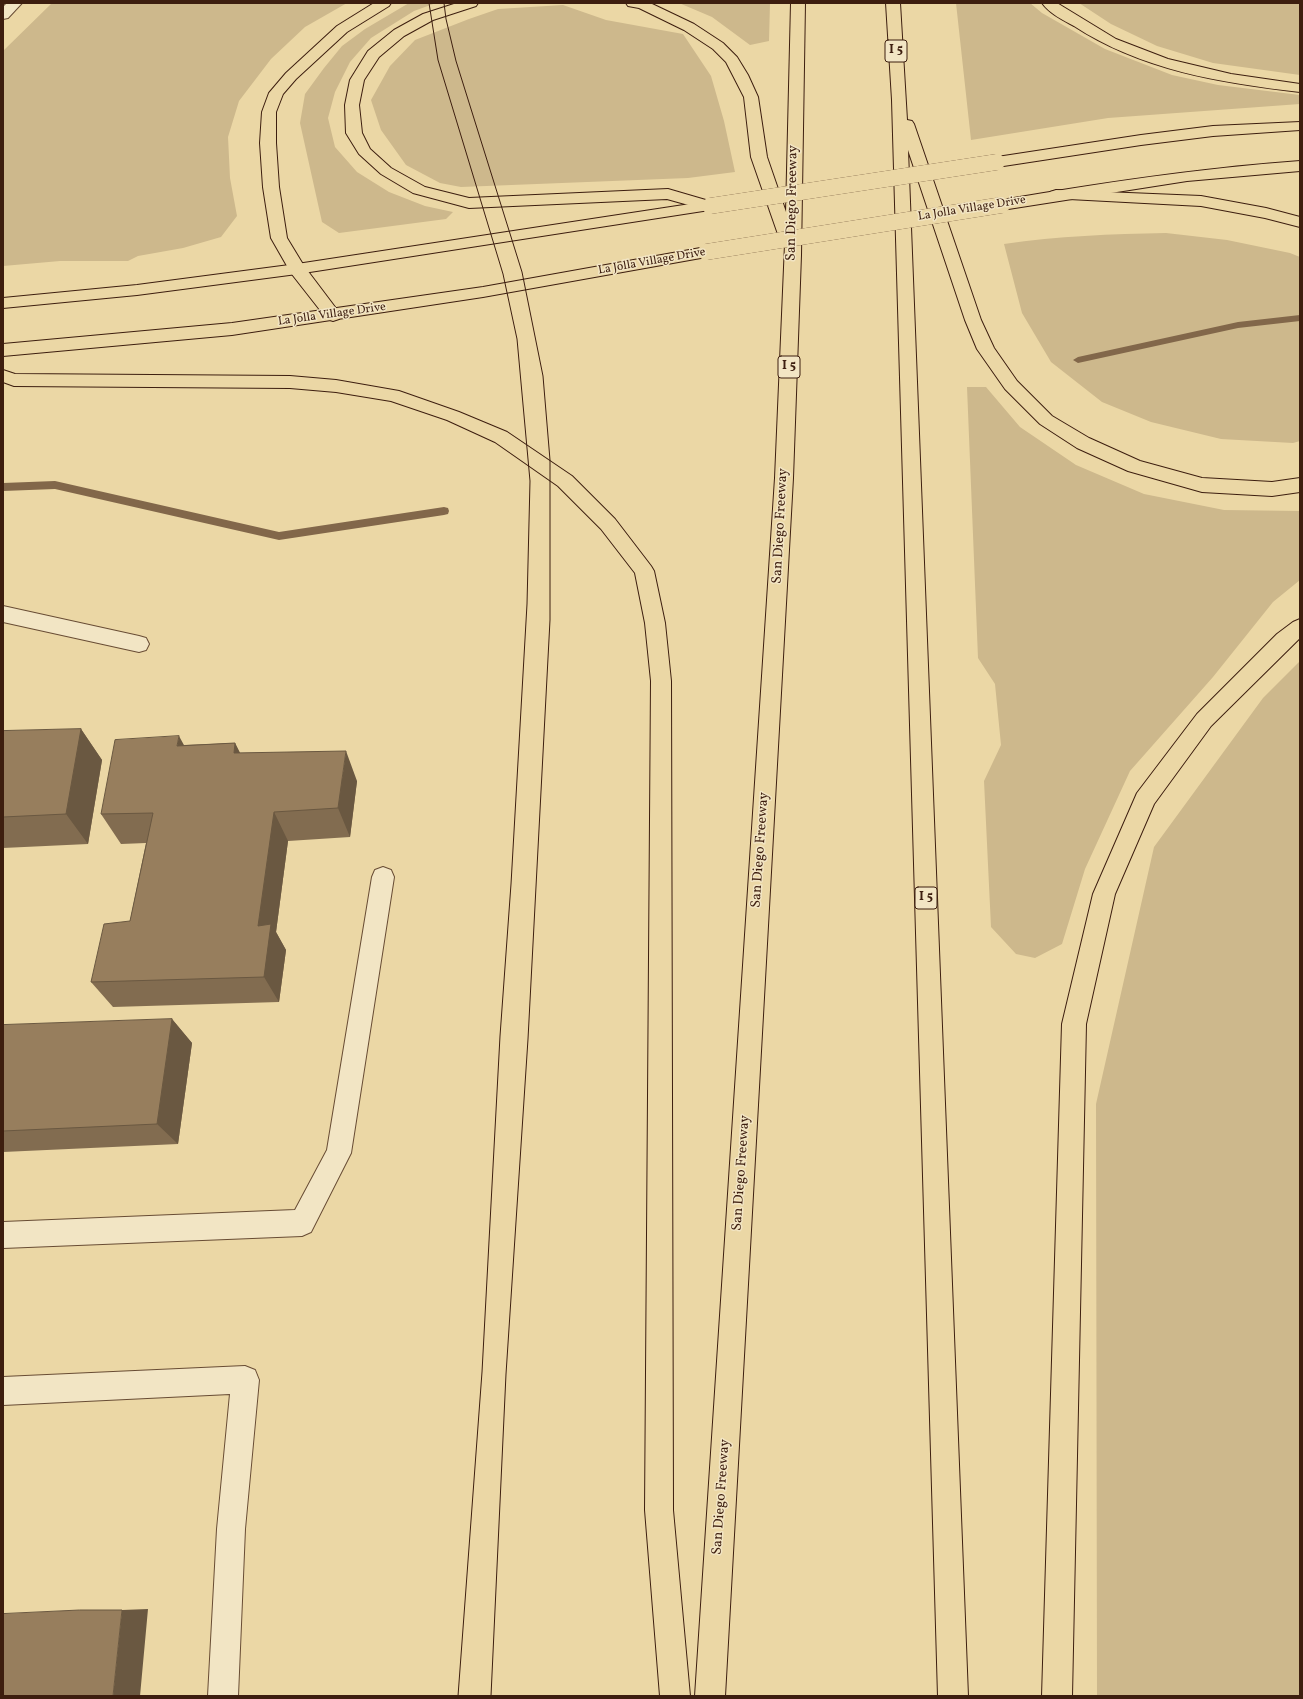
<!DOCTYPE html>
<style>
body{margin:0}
#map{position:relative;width:1303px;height:1699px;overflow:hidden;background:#ebd7a5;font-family:Vollkorn,serif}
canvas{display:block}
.frame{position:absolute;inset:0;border:4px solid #3d1e0f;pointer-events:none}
</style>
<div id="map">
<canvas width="1303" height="1699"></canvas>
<div class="frame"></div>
</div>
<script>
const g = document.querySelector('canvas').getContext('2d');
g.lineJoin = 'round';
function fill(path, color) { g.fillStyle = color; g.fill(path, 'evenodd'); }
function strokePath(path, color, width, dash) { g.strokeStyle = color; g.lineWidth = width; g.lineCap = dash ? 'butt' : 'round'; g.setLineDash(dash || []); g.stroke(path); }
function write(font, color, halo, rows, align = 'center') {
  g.font = font + ' Vollkorn,serif'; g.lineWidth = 3; g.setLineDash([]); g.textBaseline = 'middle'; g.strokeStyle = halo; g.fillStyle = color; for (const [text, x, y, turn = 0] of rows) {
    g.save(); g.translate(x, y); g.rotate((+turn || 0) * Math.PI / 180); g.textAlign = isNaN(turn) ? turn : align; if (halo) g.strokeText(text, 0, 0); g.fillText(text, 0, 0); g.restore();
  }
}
const green = new Path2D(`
 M52,3h295l-42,24 -34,32 -32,42 -11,36 2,41 7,38 -16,21 -38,11 -45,8 -10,5h-68l-57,5v-215z
 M409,3h27l-22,8 -43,27 -21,24 -15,30 -7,26 7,29 22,25 32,20 36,14 28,6 -7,7 -107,14 -17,-11 -22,-99 5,-29 19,-26 18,-22 23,-17z
 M679,3h91l-1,38 -19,4 -38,-28z
 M956,3h74l12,10 63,36 67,26 46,10 82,10v9l-192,14 -137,22z
 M1079,3h221v72l-87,-12 -56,-17 -46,-22z
 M563,5l43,15 77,14 28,42 13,45 11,51 -47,6 -227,9 -21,-4 -34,-18 -25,-35 -10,-30 19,-34 25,-26 54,-21 29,-10z
 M1166,233l61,7 63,13 10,4v184l-7,2 -72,-4 -70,-17 -49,-20 -51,-40 -29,-49 -18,-69c54,-8 107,-10 162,-11z
 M967,387h19l34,40 56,38 68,29 80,16 76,1v69l-27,22 -60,75 -83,94 -45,98 -23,75 -27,14 -19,-4 -25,-27 -7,-146 17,-36 -6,-61 -17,-26z
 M1300,661v1035h-203l-1,-592 58,-257 109,-149z`);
const stream = new Path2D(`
 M1300,315v6l-62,7 -160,35 -5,-3 5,-3 160,-35z
 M55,481l224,51 165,-25 4,1 1,3 -1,3 -4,1 -165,25 -224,-51 -52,2v-8z`);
const minor = new Path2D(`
 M7,3h15l-14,15 -5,1v-12z
 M3,606l136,30 7,2 3,6 -3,6 -7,2 -136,-30z
 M383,867l8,3 3,7 -43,276 -40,79 -9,4 -299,12v-26l292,-12 32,-60 45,-273 3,-7z
 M245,1366l10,4 4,10 -14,149 -7,167h-30l9,-167 13,-135 -227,11v-28z`);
const major = new Path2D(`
 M1300,122v8l-87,6 -72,9 -144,22 -5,-2 -3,-3 3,-3 5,-2 144,-22 72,-9z
 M1300,161v10l-113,10 -185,29 -6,-2 -2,-3 2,-3 6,-2c99,-17 198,-32 298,-39z
 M710,201l6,2 2,3 -2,3 -419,65 -160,21 -134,13v-10l134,-13 160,-21z
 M706,247l6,1 2,4 -2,4 -229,41 -251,38 -229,21v-12l229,-21 251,-36z`);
const highway = new Path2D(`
 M374,3h17l-2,3 -42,26 -51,47 -13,15 -7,18v31l3,44 8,51 17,28 37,49 -2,4 -6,2 -6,-2 -36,-46 -20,-35 -8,-51 -3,-44 2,-31 7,-19 17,-20 51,-47z
 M457,3h21l-2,3 -43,14 -29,16 -25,21 -15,23 -5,25 3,28 8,16 21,19 34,19 44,11 199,-9 48,14 2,3 -2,3 -6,2 -43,-12 -198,9 -56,-15 -32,-19 -22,-20 -13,-21 -1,-28 5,-25 18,-29 26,-21 29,-16z
 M626,3h24l44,21 29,19 14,14 11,18 10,22 9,60 19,55 5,-209h14l-4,252 -8,223 -68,1218h-30l80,-1218 10,-234h-3l-2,-4 -29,-83 -7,-60 -18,-35 -13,-13 -29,-19 -45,-22 -11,-2z
 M886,3h14l7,117 5,1 2,3 67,196 13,28 23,33 35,35 37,22 51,23 62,17 70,4 28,-4v14l-28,4 -70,-4 -74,-21 -51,-23 -37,-24 -35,-35 -28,-40 -12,-29 -57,-170 60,1546h-30l-46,-1596z
 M1042,3h15l59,36 52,20 63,15 69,10v8c-79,-9 -159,-22 -226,-66 -11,-6 -24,-12 -32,-23z
 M1056,190l145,6 65,12 34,9v10l-35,-9 -64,-12 -151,-8 -2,-3 2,-3z
 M3,370l12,4 275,2 46,4 63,11 60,21 48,20 65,44 43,43 36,47 3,5 11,52 6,58 2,829 17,186h-30l-15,-186 6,-829 -6,-58 -10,-50 -34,-44 -43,-43 -63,-44 -48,-22 -56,-19 -55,-9 -46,-4 -276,-2 -11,-4z
 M1300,619v19l-89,88 -57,78 -39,90 -29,130 -14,672h-30l20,-672 31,-130 44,-101 60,-79 80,-80 16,-12z`);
const tram = new Path2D(`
 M429,3l9,57 65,214 14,65 13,142 -3,123 -16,280 -11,152 -18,336 -24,324
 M444,3l2,16 10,42 66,211 21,104 7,84v160l-22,419 -22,335 -15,322`);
const majorBridge = new Path2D(`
 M710,206l287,-44
 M706,252l296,-47`);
const wall = new Path2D(`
 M81,729l21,31 -14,84 -85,4v-117z
 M235,743l5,10 117,28 -7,56 -62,4 -12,91 10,18 -7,52 -166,5 -22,-25 39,-61 16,-78 -25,1 -20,-30 83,-69z
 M172,1019l20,24 -14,101 -175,8v-127z`);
const shadedWall = new Path2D(`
 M81,729l21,31 -14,84 -22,-30z
 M179,736l17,31 -19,-21z
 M235,743l15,30 -16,-20z
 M346,751l11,30 -7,56 -12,-29z
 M274,812l14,29 -12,91 10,18 -7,52 -15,-25 -6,-51z
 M172,1019l20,24 -14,101 -21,-20z
 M148,1609l-8,87h-27l9,-86z`);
const building = new Path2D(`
 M81,729l-15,85 -63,3v-86z
 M179,736l-2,10 58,-3 -1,10 112,-2 -8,57 -64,4 -16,114 13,-2 -7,53 -173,5 13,-58 26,-3 23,-108 -52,1 14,-74z
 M172,1019l-15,105 -154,7v-106z
 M80,1610h42l-9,86h-110v-82z`);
const farStreetnames = [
 ["La Jolla Village Drive",972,209,-9],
 ["La Jolla Village Drive",652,262,-10],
 ["La Jolla Village Drive",332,315,-8]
];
const shields = [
 [896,51,22],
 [789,367,22],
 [926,898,22]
];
const shieldNames = [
 ["I 5",896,51],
 ["I 5",789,367],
 ["I 5",926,898]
];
const streetNames = [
 ["San Diego Freeway",793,203,-89],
 ["San Diego Freeway",781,526,-87],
 ["San Diego Freeway",761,850,-86],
 ["San Diego Freeway",742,1173,-86],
 ["San Diego Freeway",722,1497,-86]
];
fill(green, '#cdb88c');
fill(stream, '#82674a');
strokePath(minor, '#684c34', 2);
strokePath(major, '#3d1e0f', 2);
strokePath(highway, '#3d1e0f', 2);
fill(minor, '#f2e5c4');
fill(major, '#ebd7a5');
fill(highway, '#ebd7a5');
strokePath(tram, '#3d1e0f', 1);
strokePath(majorBridge, '#3d1e0f', 16, []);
strokePath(majorBridge, '#ebd7a5', 16);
fill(wall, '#826c50');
fill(shadedWall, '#6a5841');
fill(building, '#977e5d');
strokePath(building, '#6a5841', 1);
write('12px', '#3d1e0f', '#f2e5c4', farStreetnames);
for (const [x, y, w] of shields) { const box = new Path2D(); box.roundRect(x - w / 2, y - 11, w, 22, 3); g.fillStyle = '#f2e5c4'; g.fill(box); strokePath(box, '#3d1e0f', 1); }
write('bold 13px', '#3d1e0f', null, shieldNames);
write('14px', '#3d1e0f', '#f2e5c4', streetNames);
</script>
